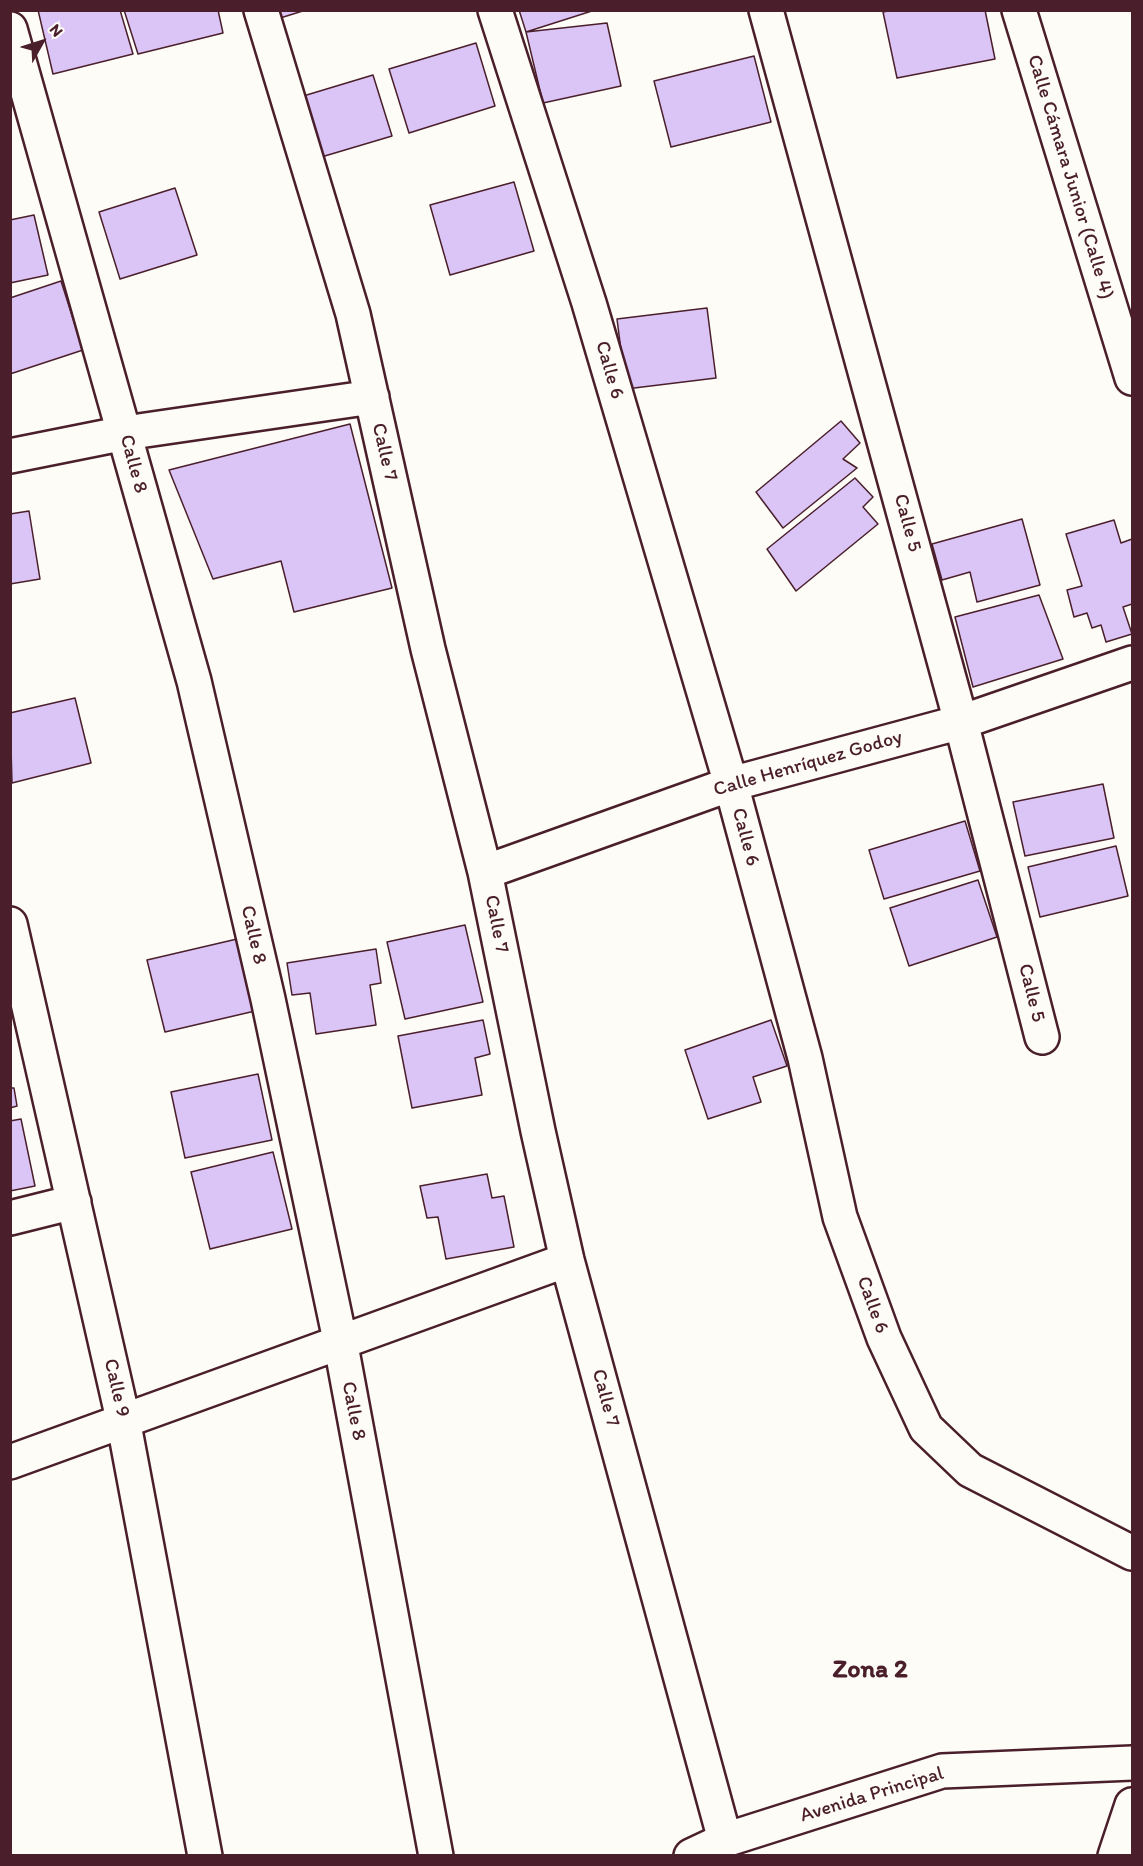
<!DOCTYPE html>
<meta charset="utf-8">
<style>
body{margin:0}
#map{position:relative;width:1143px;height:1866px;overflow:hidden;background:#fdfcf7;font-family:Itim,sans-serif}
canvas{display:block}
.frame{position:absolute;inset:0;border:12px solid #4a1f2b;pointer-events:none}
.north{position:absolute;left:12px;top:12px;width:60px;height:60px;-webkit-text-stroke:4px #fdfcf7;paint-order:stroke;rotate:51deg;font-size:16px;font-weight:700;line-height:24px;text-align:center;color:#4a1f2b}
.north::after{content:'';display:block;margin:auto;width:21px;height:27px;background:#4a1f2b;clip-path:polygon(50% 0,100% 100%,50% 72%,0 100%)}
</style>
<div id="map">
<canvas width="1143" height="1866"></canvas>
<div class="frame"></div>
<div class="north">N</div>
</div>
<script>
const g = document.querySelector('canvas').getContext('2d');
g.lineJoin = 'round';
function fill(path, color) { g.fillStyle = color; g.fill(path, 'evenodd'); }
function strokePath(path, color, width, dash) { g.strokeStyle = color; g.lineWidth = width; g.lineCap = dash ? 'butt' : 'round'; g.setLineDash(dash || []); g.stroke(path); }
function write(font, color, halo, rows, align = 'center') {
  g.font = font + ' Itim,sans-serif'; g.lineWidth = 4.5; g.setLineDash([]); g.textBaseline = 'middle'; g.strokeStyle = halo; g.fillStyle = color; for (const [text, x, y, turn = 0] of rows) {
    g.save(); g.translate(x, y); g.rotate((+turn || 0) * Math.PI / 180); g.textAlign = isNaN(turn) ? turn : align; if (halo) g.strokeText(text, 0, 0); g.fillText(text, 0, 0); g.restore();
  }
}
const building = new Path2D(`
 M38,10h82l13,44 -80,20z
 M124,10h94l5,23 -85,21z
 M274,10h32l-29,9z
 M519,10h76l-69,22z
 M893,10h92l10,49 -98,19 -14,-66z
 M607,23l14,63 -78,17 -17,-71z
 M476,43l19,63 -86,27 -20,-64z
 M754,56l17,66 -100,25 -17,-66z
 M373,75l19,61 -74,22 -18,-61z
 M514,182l20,69 -84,24 -20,-70z
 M175,188l22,67 -77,24 -21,-67z
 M34,215l14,60 -38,8v-63z
 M61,281l22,69 -73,24v-76z
 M707,308l9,70 -90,11 -9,-70z
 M841,421l19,22 -17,16 14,9 -74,60 -27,-36z
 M350,424l42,164 -98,24 -13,-51 -68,18 -44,-109z
 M855,478l18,19 -10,10 15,17 -82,67 -29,-42z
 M29,511l11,68 -30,5v-70z
 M1022,519l18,66 -63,17 -7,-30 -28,8 -10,-36z
 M1114,520l7,23 11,-4v65l-9,3 9,27 -26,8 -5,-17 -9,3 -5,-15 -13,4 -7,-27 15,-4 -16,-52z
 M1039,595l24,64 -90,28 -18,-70z
 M75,698l16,65 -79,20 -2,-70z
 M1103,784l11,54 -89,18 -12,-54z
 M965,821l15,50 -96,28 -15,-49z
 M1116,846l12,50 -88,21 -12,-50z
 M978,880l19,57 -88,29 -19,-58z
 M465,925l18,77 -78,17 -18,-77z
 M237,939l18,72 -90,21 -18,-72z
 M376,949l5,34 -11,2 6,40 -60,9 -6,-41 -18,2 -5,-32z
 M483,1020l7,34 -15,4 7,37 -70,13 -14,-72z
 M771,1020l16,46 -34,11 8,25 -53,17 -23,-69z
 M258,1074l14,66 -87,18 -14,-66z
 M10,1088h4l3,18 -7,2z
 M21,1119l14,67 -25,5v-70z
 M273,1152l19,77 -82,20 -19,-77z
 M487,1174l5,24 12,-2 10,51 -68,12 -8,-42 -11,1 -7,-32z`);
const minor = new Path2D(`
 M261,10l92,304 75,335 57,223 53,259 29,129 158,580
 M495,10l94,293 142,481 74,274 35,159 44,121 42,90 44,42 162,83
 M766,10l195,712 81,315
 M1019,10l113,368
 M10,29l184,652 74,318 72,341 96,516
 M10,456l115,-23 247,-36
 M485,872l246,-88 230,-62 171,-59
 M10,924l113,495 82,437
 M10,1218l64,-16
 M10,1462l557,-202
 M691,1856l34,-16 217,-69 190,-8
 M1115,1856l17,-51`);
const streetNames = [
 ["Calle Cámara Junior (Calle 4)",1070,177,73],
 ["Calle 6",609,370,74],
 ["Calle 7",384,452,77],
 ["Calle 8",133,464,75],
 ["Calle 5",907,523,75],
 ["Calle Henríquez Godoy",808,764,-16],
 ["Calle 6",745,837,75],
 ["Calle 7",496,924,79],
 ["Calle 8",253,935,77],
 ["Calle 5",1031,993,76],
 ["Calle 6",872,1305,70],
 ["Calle 9",116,1388,77],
 ["Calle 7",605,1398,75],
 ["Calle 8",353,1411,79],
 ["Avenida Principal",872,1795,-17]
];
const districtNames = [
 ["Zona 2",870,1670]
];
fill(building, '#dbc5f6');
strokePath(building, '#4a1f2b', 1.5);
strokePath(minor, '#4a1f2b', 38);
strokePath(minor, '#fdfcf7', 33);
write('20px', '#4a1f2b', '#fdfcf7', streetNames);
write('bold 26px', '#4a1f2b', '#fdfcf7', districtNames);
</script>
